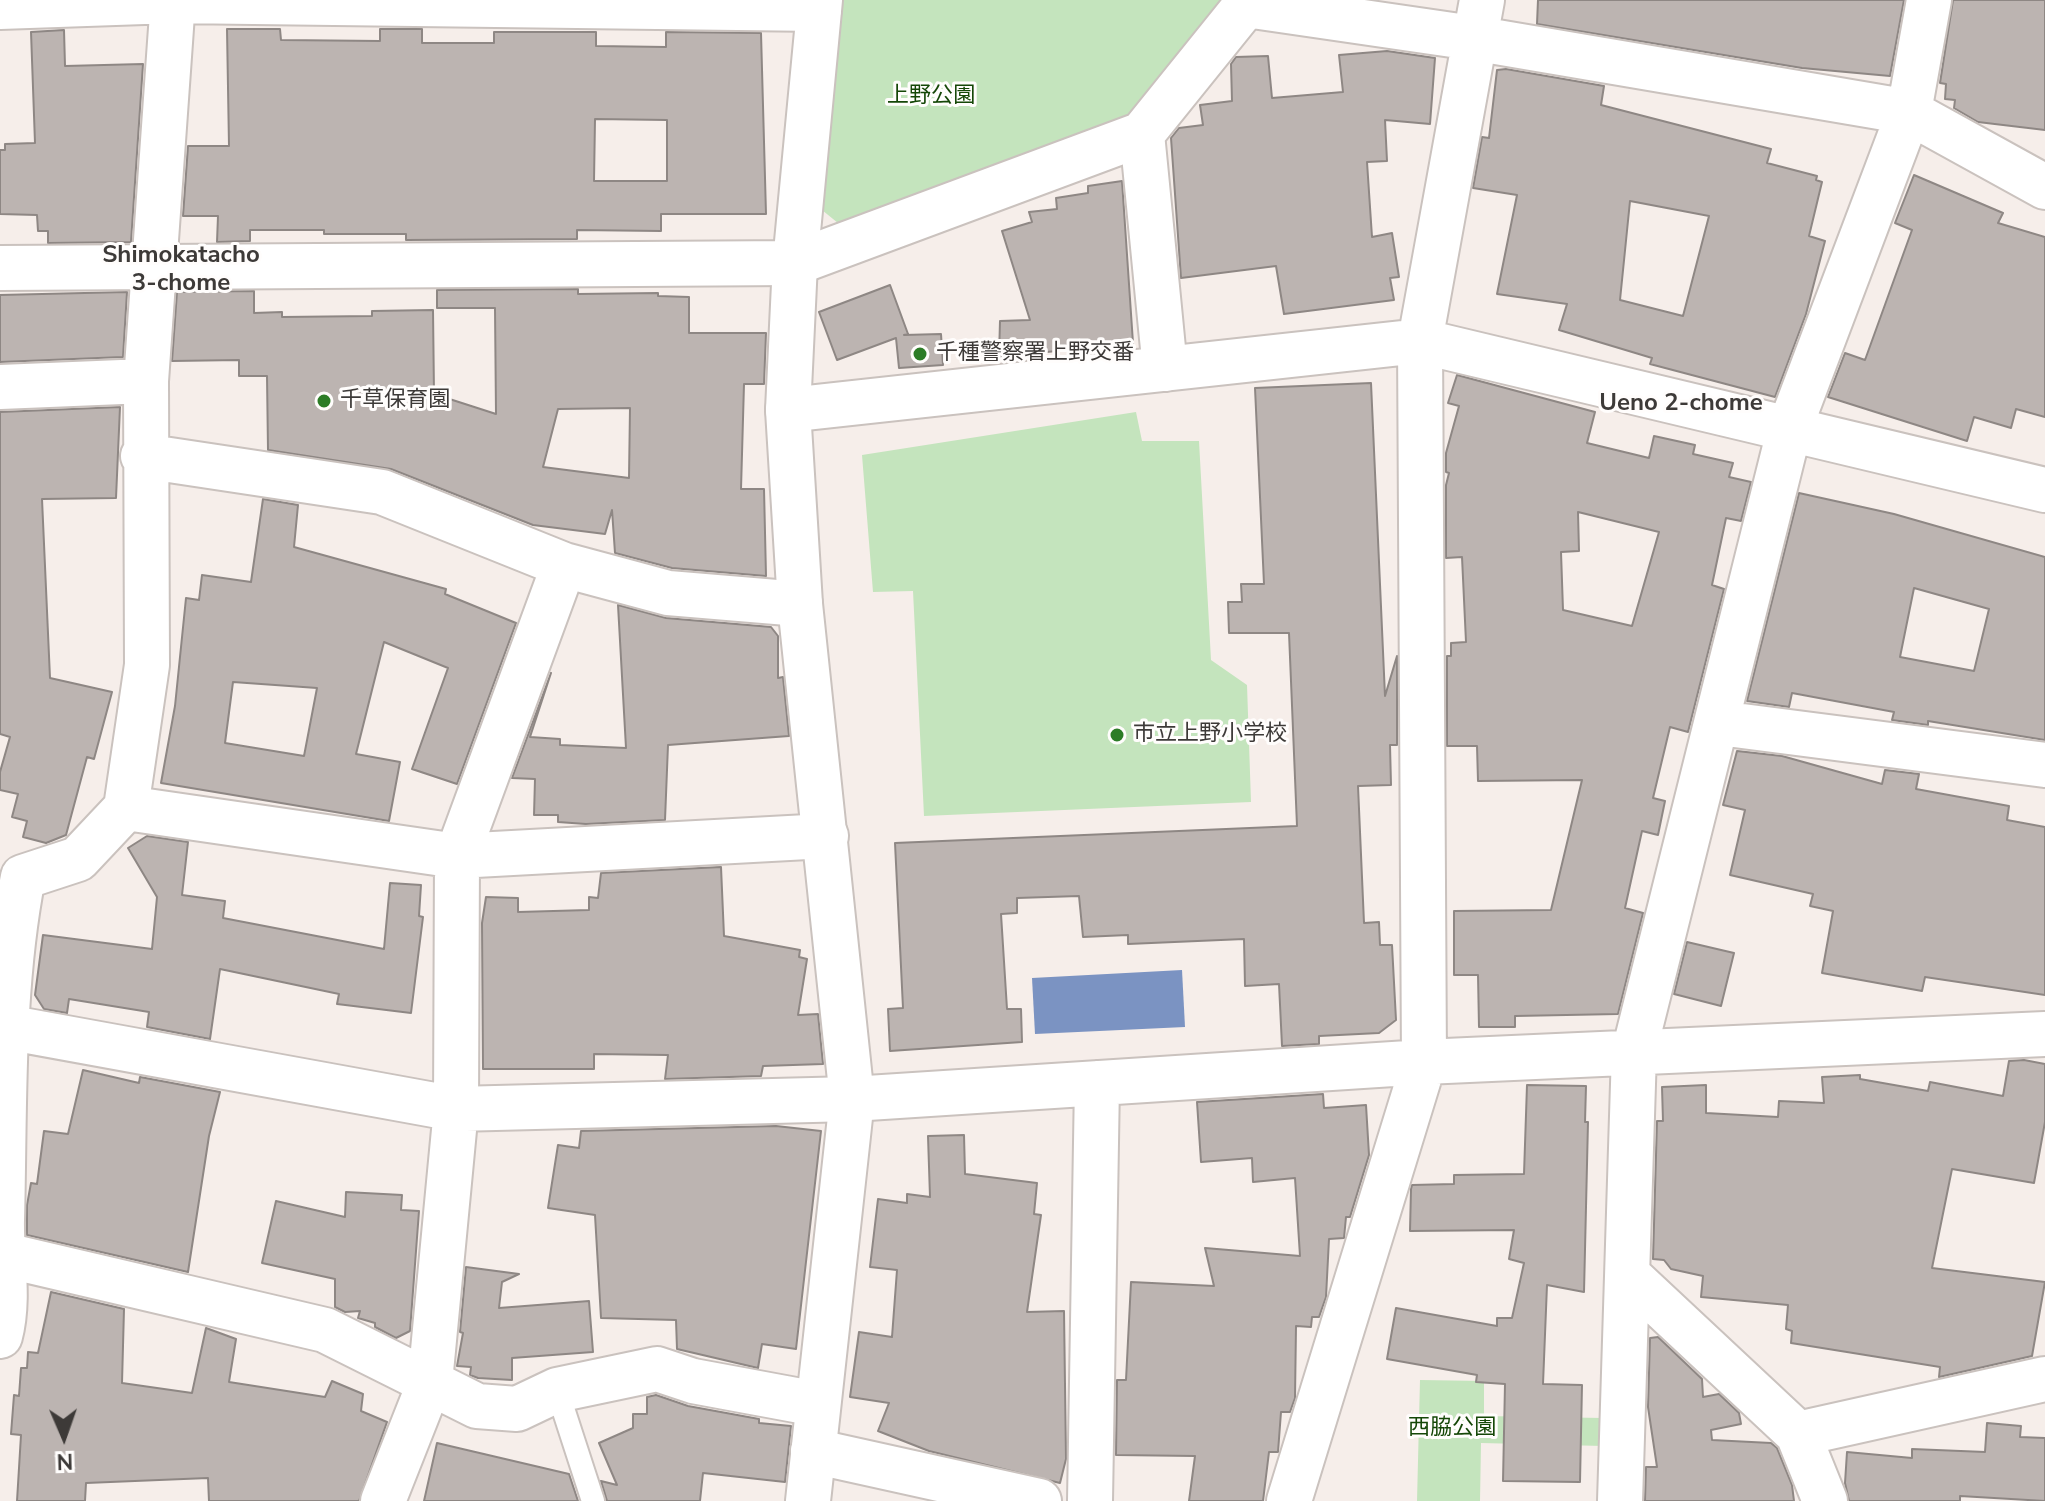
<!DOCTYPE html>
<meta charset="utf-8">
<style>
body{margin:0}
#map{position:relative;width:2045px;height:1501px;overflow:hidden;background:#f6eeea;font-family:"Nunito Sans",sans-serif}
canvas{display:block}
.north{position:absolute;left:24px;top:1397px;width:80px;height:80px;-webkit-text-stroke:6px #fffdfc;paint-order:stroke;rotate:178deg;font-size:22px;font-weight:700;line-height:32px;text-align:center;color:#3d3a38}
.north::after{content:'';display:block;margin:auto;width:28px;height:36px;background:#3d3a38;clip-path:polygon(50% 0,100% 100%,50% 72%,0 100%)}
</style>
<div id="map">
<canvas width="2045" height="1501"></canvas>
<div class="north">N</div>
</div>
<script>
const g = document.querySelector('canvas').getContext('2d');
g.lineJoin = 'round';
function fill(path, color) { g.fillStyle = color; g.fill(path, 'evenodd'); }
function strokePath(path, color, width, dash) { g.strokeStyle = color; g.lineWidth = width; g.lineCap = dash ? 'butt' : 'round'; g.setLineDash(dash || []); g.stroke(path); }
function write(font, color, halo, rows, align = 'center') {
  g.font = font + ' "Nunito Sans","Noto Sans JP",sans-serif'; g.lineWidth = 6; g.setLineDash([]); g.textBaseline = 'middle'; g.strokeStyle = halo; g.fillStyle = color; for (const [text, x, y, turn = 0] of rows) {
    g.save(); g.translate(x, y); g.rotate((+turn || 0) * Math.PI / 180); g.textAlign = isNaN(turn) ? turn : align; if (halo) g.strokeText(text, 0, 0); g.fillText(text, 0, 0); g.restore();
  }
}
const green = new Path2D(`
 M842,0h390l-89,119 -294,113 -27,-22z
 M1136,412l6,29h57l12,219 36,25 4,117 -327,14 -11,-225 -40,1 -11,-137z
 M1420,1380l64,1v35l119,2v28l-122,-3 -1,58h-63z`);
const water = new Path2D(`
 M1182,970l3,57 -150,7 -3,-56z`);
const building = new Path2D(`
 M1538,0h366l-14,76 -88,-8 -265,-44z
 M1953,0h92v130l-67,-8 -24,-14 1,-8 -10,-1 1,-15 -6,-1z
 M227,29h53l1,11 99,1v-12h42v14h72v-11h102v14l70,1v-15l95,1 5,181h-105v17l-84,-1v9l-171,1v-6h-82v-4h-74v11l-33,1 1,-26h-35l5,-70h41zM595,119l72,1v61h-73z
 M64,30l1,36 78,-2 -12,178 -83,1v-12h-10l-1,-16 -37,-1v-64h5v-6l30,-1 -4,-111z
 M1387,51l48,7 -5,66 -45,-4 2,41 -20,1 5,75 20,-4 7,44 -9,1 4,22 -110,14 -8,-48 -95,12 -10,-140 8,-10 24,-3 -3,-20 32,-4 -1,-37 5,-7 32,-1 4,42 71,-6 -4,-37z
 M1506,69l98,17 -3,19 170,44 -4,14 50,13 -1,4 6,2 -13,54 16,5 -19,73 -31,83 -125,-33 2,-6 -93,-28 8,-26 -70,-10 20,-99 -44,-7 9,-51 7,1 8,-68zM1630,201l79,15 -26,100 -63,-16z
 M1914,175l89,38 -5,10 47,14v180l-29,-8 -5,19 -37,-11 -7,24 -139,-44 17,-44 20,7 47,-130 -17,-7z
 M1122,181l11,162 -134,14 1,-36 30,-1 -28,-89 30,-9 -3,-10 28,-3 -1,-11 32,-5v-7z
 M890,285l18,49 -4,1 37,-1 2,31 -44,3 -3,-30 -59,22 -18,-48z
 M578,289v5l80,-1v3l31,1v36h77l-2,51h-20l-3,105h23l2,87 -94,-8 -57,-15 -3,-43 -7,24 -72,-9 -142,-56 -123,-19 -1,-74h-28v-16l-67,1 5,-69 77,-1v22l28,-1v5l90,-1v-5l61,-1 1,84 62,20 -1,-106h-58v-18zM630,408l-1,70 -86,-11 15,-58z
 M127,292l-4,65 -123,5v-67z
 M1457,375l138,37 -8,31 62,15 5,-22 41,9 -2,9 40,9 -4,14 22,5 -10,39 -15,-3 -14,67 12,4 -36,143 -18,-5 -17,71 12,3 -7,34 -16,-4 -17,77 18,5 -25,101 -103,2v11h-36l-1,-52h-24v-64l97,-1 31,-130 -104,1 -1,-35h-30v-90h4v-13l15,-1 -4,-85 -16,1v-73l3,-12 -3,-1v-19l13,-47 -11,-3zM1578,512l81,20 -27,94 -69,-16 -2,-58 18,-1z
 M1371,383l14,313 12,-40v89h-7l1,40 -33,1 6,137 15,-1 1,23h12l4,75 -17,13 -60,3v8l-37,2 -3,-62 -34,2 -1,-47 -116,5v-9l-45,2 -4,-41 -62,2v15l-16,1 6,95h14l1,33 -132,9 -2,-42 15,-1 -8,-165 402,-17 -8,-193h-60l-1,-31h14l-1,-18h23l-9,-196z
 M120,407l-4,91 -74,1 8,179 62,14 -18,67 -7,-2 -21,78 -20,8 -23,-6 4,-16 -15,-4 6,-23 -18,-4v-18l10,-35 -10,-3v-322z
 M1799,493l95,21 151,43v183l-117,-19v4l-36,-5 2,-8 -102,-19 -3,14 -42,-6zM1914,588l75,21 -15,62 -74,-14z
 M263,499l35,6 -4,42 152,42 -1,5 71,29 -59,161 -45,-15 36,-101 -64,-26 -28,112 44,8 -11,59 -228,-38 14,-77 11,-108 13,2 3,-25 49,7zM233,682l84,6 -13,68 -79,-13z
 M618,605l48,13 105,9 7,9v42l5,-1 6,59 -121,9 -3,75 -79,4 -28,-2v-7h-24l1,-36 -23,-1 39,-105 -21,64 30,2v6l66,3z
 M1737,751l45,5 100,28 3,-14 34,4 -3,15 93,17 -2,14 38,7v168l-120,-18 -3,14 -100,-18 11,-62 -23,-5 3,-12 -83,-19 15,-65 -22,-5z
 M147,836l41,6 -6,53 43,6 -2,17 161,31 6,-66 31,2 -2,31 4,1 -12,96 -74,-9 2,-10 -119,-25 -10,70 -63,-12 2,-15 -80,-13 -2,14 -23,-4 -9,-14 8,-60 109,14 5,-52 -29,-49z
 M721,867l3,69 76,14 -1,7 8,2 -9,56 20,-1 5,50 -60,2 -2,10 -96,3 3,-24 -74,-1v15h-111l-1,-146 4,-26 32,1v14l71,-2v-13l9,1 3,-25z
 M1687,942l47,11 -13,53 -47,-12z
 M2024,1060l21,4v58l-11,61 -82,-14 -20,99 113,14 -13,74 -93,21 1,-10 -149,-24 1,-12 -6,-2 2,-24 -87,-8 2,-21 -32,-7 -7,-9 -11,-1 4,-138h6l-1,-34 44,-2v28l72,4 1,-16 45,2 -2,-26 38,-2v4l68,12 2,-9 73,14 6,-35z
 M83,1070l56,13 1,-6 80,15 -11,44 -21,136 -161,-37v-30l4,-22 6,1 7,-53 24,3z
 M1527,1085l59,1 -1,36h3l-4,170 -37,-7 -4,99 39,1 -2,97 -77,-1 2,-97 -29,-2 1,-7 -90,-16 9,-51 101,18v-8h15l12,-55 -15,-4 5,-29 -104,1 1,-42 1,-4 42,-1v-9l70,-1z
 M1323,1094l1,14 42,-3 3,50 -19,62h-4l-2,21 -15,1 -3,58 -7,20h-7l-1,10 -15,-1 -1,72 -5,14h-9l-3,40h-9l-6,49h-74l6,-45 -79,-1 1,-75h9l5,-98 83,4 -9,-38 95,8 -5,-78 -42,4 -1,-24 -51,4 -4,-60z
 M776,1126l45,5 -25,218 -34,-5 -4,24 -81,-19 -1,-29 -75,-2 -6,-103 -47,-7 10,-63 21,3 2,-17z
 M964,1135l1,39 72,9 -3,31 7,1 -14,97 37,-1 2,148 -6,24 -131,-32 -51,-20 11,-28 -39,-6 9,-65 33,5 5,-67 -27,-3 8,-68 29,4v-9l23,3 -2,-61z
 M346,1192l56,3 -1,15 18,1 -9,120 -14,7 -21,-11v-4l-17,-5 2,-7 -15,1 -10,-5v-28l-73,-16 14,-62 69,16z
 M466,1267l53,7 -17,8 -3,26 90,-7 4,51 -81,6v22l-34,-2 -8,-3 1,-8 -14,-1 6,-33 -3,-1z
 M51,1292l73,17 -2,74 70,10 14,-65 30,11 -7,43 96,15 7,-16 31,13 -2,17 26,11 -28,79h-150l-1,-23 -122,5 -1,18h-68l4,-66 -10,-1 3,-39 5,1 2,-28h6l1,-16 10,1z
 M1658,1337l44,42 1,18 16,-3 20,19 2,11 -30,6 1,10 59,3 6,5 15,37 2,16h-149l1,-34h11l-9,-60 2,-69z
 M656,1395l32,11 71,13v4l32,3 -6,56 -82,-9 -3,28h-93l-6,-20 16,4 -18,-42 34,-15v-14h14v-17z
 M1987,1423l34,3 -1,11 25,1v63l-85,-5v5h-111l-4,-18 2,-31 65,6v-9l73,3z
 M437,1443l132,31 9,27h-154z`);
const service = new Path2D(`
 M557,1390l36,111`);
const minor = new Path2D(`
 M1246,5l227,33 436,74 136,75
 M0,7l173,-6 646,8
 M1142,134l23,235
 M0,268l795,-5 347,-129 104,-129v-5
 M0,387l146,-6
 M788,410l632,-69 625,149
 M143,456l239,36 182,73 104,28 132,11
 M1719,723l326,42
 M126,808l331,48 369,-20
 M0,1026l456,83 396,-10 572,-37 621,-28
 M0,1254l325,76 152,76 40,3 40,-19 100,-21 36,12 124,23
 M1629,1276l169,158 27,67
 M0,1336c10,-37 1,-79 2,-116 3,-114 -1,-231 21,-343l55,-18 48,-51 21,-143 -1,-284 27,-381
 M1798,1434l247,-55
 M813,1451l226,50
 M383,1501l47,-119 26,-273 1,-253 107,-291
 M1090,1501l7,-418
 M1289,1501l135,-439 -4,-721 62,-341
 M1620,1501l14,-449 156,-625 119,-315 20,-112`);
const tertiary = new Path2D(`
 M808,1501l44,-402 -52,-495 -12,-194 7,-147 25,-263`);
const markers = [
 [920,354,8,"#2c7c26"],
 [324,401,8,"#2c7c26"],
 [1117,735,8,"#2c7c26"]
];
const parkNames = [
 ["上野公園",931,97],
 ["西脇公園",1452,1429]
];
const poiNames = [
 ["千種警察署上野交番",936,354],
 ["千草保育園",340,401],
 ["市立上野小学校",1133,735]
];
const neighbourhoodNames = [
 ["Shimokatacho",181,256],
 ["3-chome",181,284],
 ["Ueno 2-chome",1681,404]
];
fill(green, '#c4e4bd');
fill(water, '#7b93c2');
fill(building, '#bcb4b1');
strokePath(building, '#8e8784', 2);
strokePath(service, '#cac2be', 26);
strokePath(minor, '#cac2be', 48);
strokePath(tertiary, '#cac2be', 48);
strokePath(service, '#fff', 22);
strokePath(minor, '#fff', 44);
strokePath(tertiary, '#fff', 44);
for (const [x, y, r, color] of markers) { const dot = new Path2D(); dot.arc(x, y, r, 0, 2 * Math.PI); g.fillStyle = color; g.fill(dot); strokePath(dot, '#fffdfc', 3); }
write('22px', '#154707', '#fffdfc', parkNames);
write('22px', '#3d3a38', '#fffdfc', poiNames, 'left');
write('bold 24px', '#3d3a38', '#fffdfc', neighbourhoodNames);
</script>
